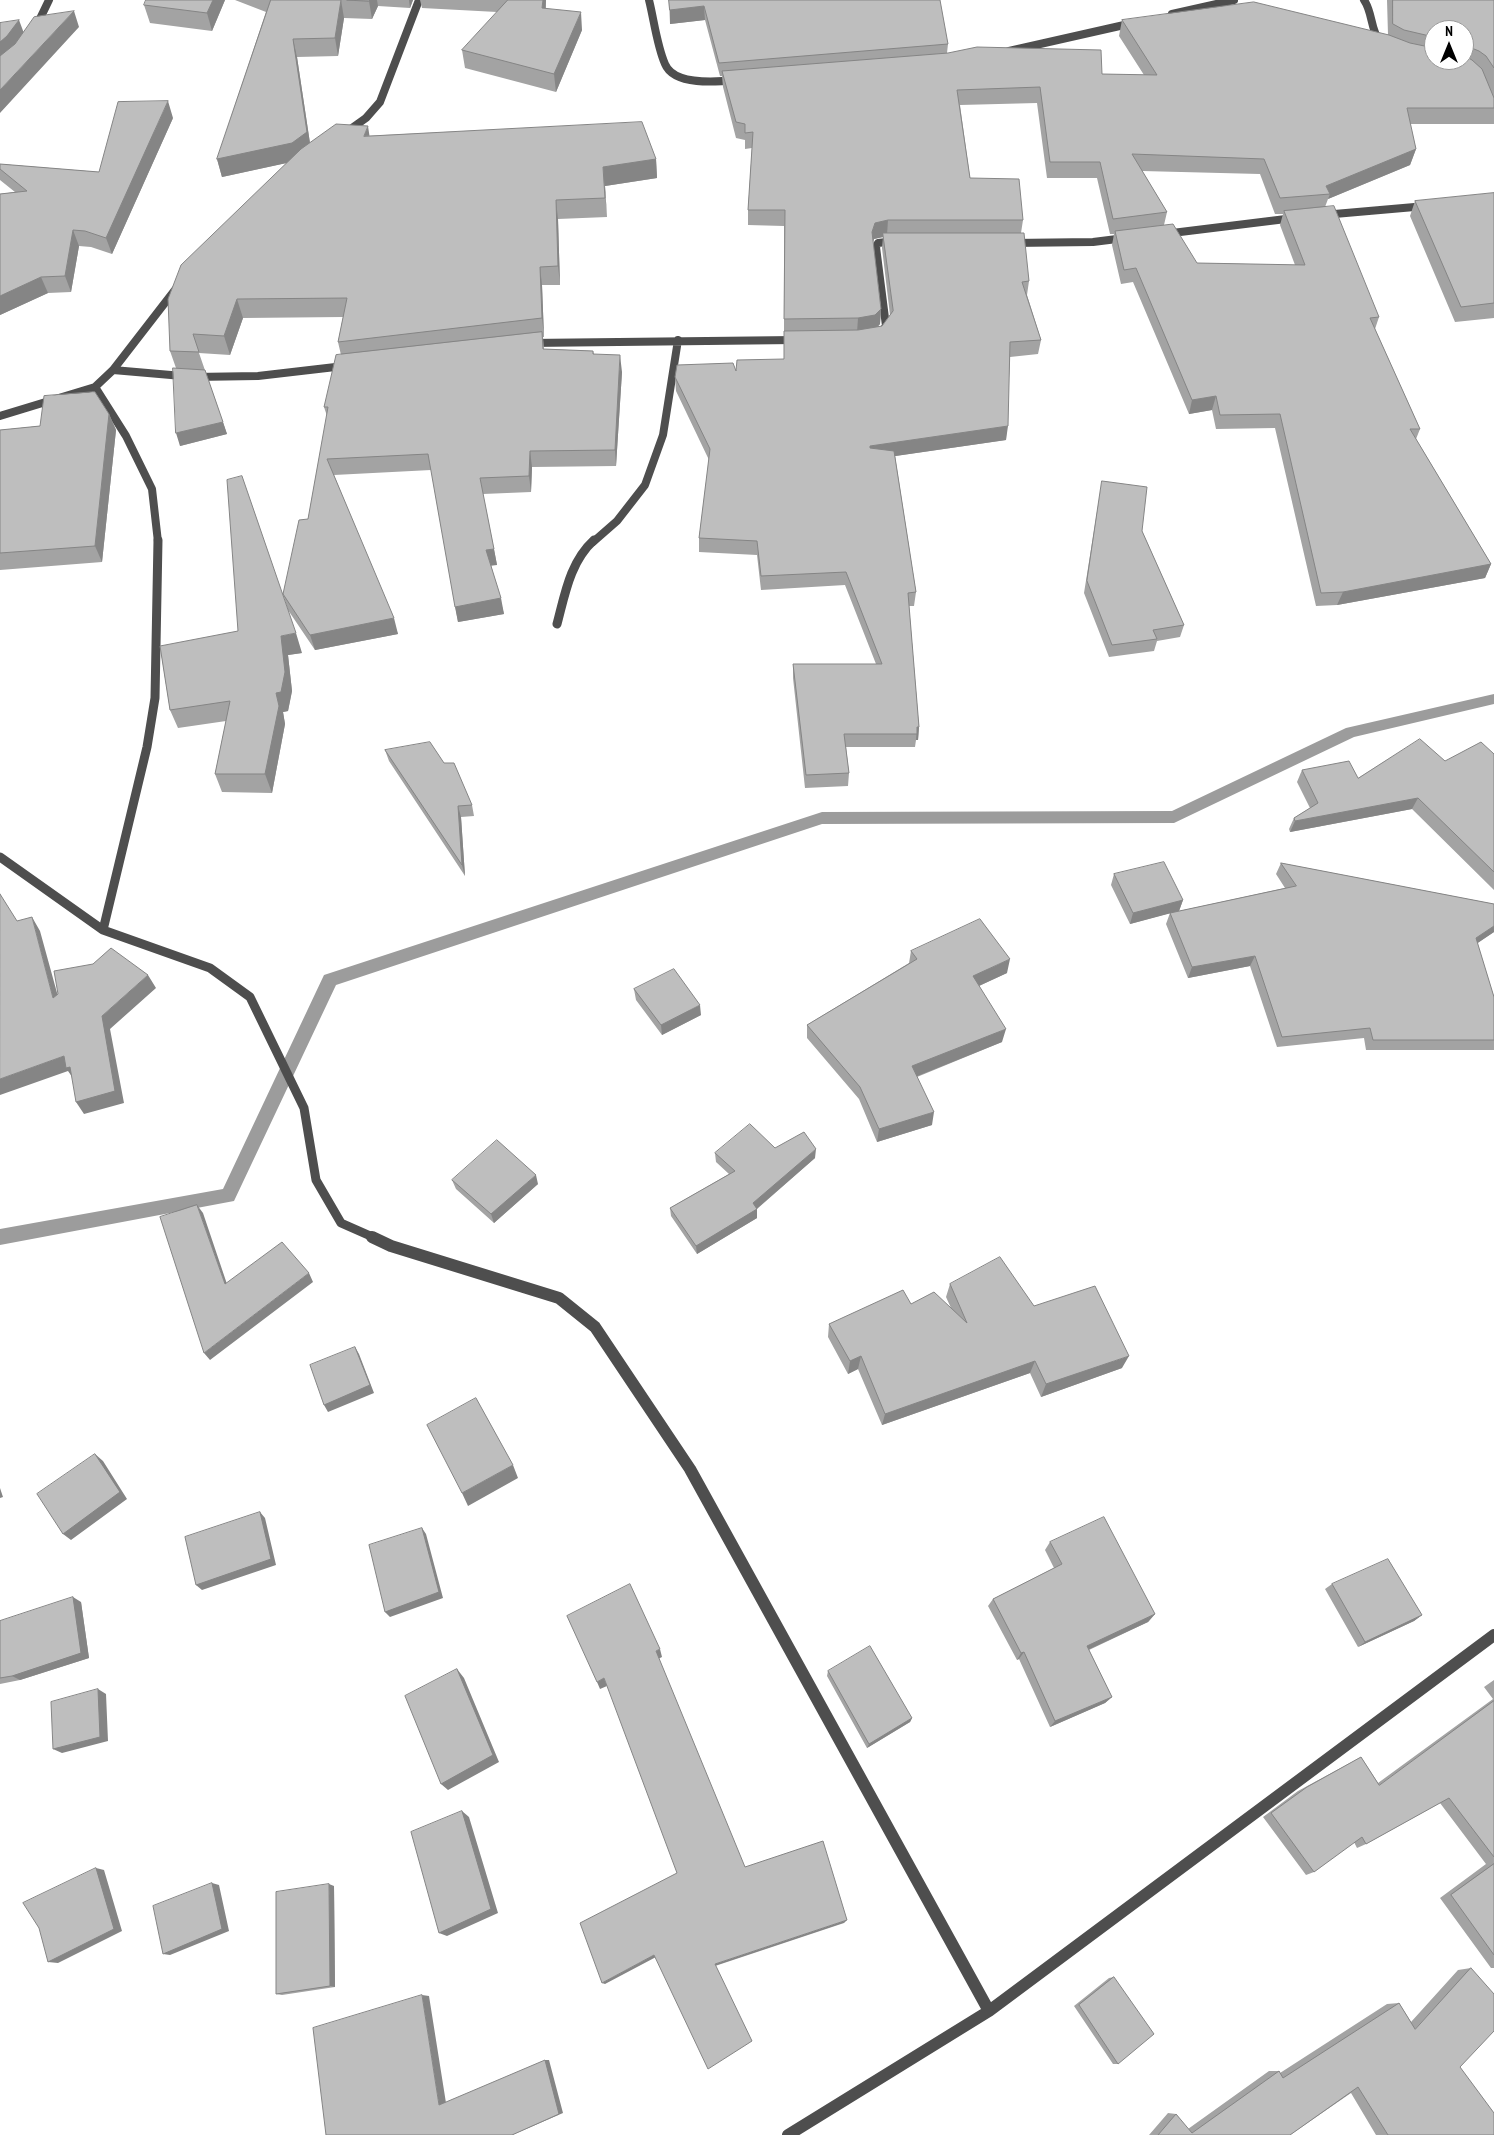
<!DOCTYPE html>
<style>
body{margin:0}
#map{position:relative;width:1494px;height:2135px;overflow:hidden;background:#fff;font-family:"PT Sans Narrow",sans-serif}
canvas{display:block}
.north{position:absolute;left:1424px;top:20px;width:50px;height:50px;box-sizing:border-box;background:#fff;border:1px solid #999;border-radius:50%;rotate:0deg;font-size:14px;font-weight:700;line-height:20px;text-align:center;color:#000}
.north::after{content:'';display:block;margin:auto;width:18px;height:22px;background:#000;clip-path:polygon(50% 0,100% 100%,50% 72%,0 100%)}
</style>
<div id="map">
<canvas width="1494" height="2135"></canvas>
<div class="north">N</div>
</div>
<script>
const g = document.querySelector('canvas').getContext('2d');
g.lineJoin = 'round';
function fill(path, color) { g.fillStyle = color; g.fill(path, 'evenodd'); }
function strokePath(path, color, width, dash) { g.strokeStyle = color; g.lineWidth = width; g.lineCap = dash ? 'butt' : 'round'; g.setLineDash(dash || []); g.stroke(path); }
const stream = new Path2D(`
 M1494,694v10l-140,33 -180,86 -352,1 -486,161 -102,216 -234,44v-16l223,-40 101,-214 498,-163 350,-1 174,-83z`);
const streetFar2 = new Path2D(`
 M649,0c5,20 8,46 16,64 9,22 52,18 71,16
 M1364,0c9,13 6,29 16,42
 M1172,14l62,-14
 M36,27l13,-27
 M1009,51l124,-28
 M345,133l21,-15 14,-16 39,-102
 M1323,215l103,-9
 M1164,234l130,-16
 M1012,243l81,-1 32,-4
 M881,332l5,-6 -10,-79 2,-4 17,-2
 M530,343l265,-3
 M113,370l81,7 64,-1 86,-10
 M95,387l31,49 26,53 6,53
 M0,416l95,-29 18,-17 65,-84
 M593,542l24,-21 28,-36 18,-50 15,-95`);
const streetFar1 = new Path2D(`
 M557,624c8,-30 13,-62 37,-84
 M0,857l103,73 107,38 40,29 54,111 12,72 25,43 34,15
 M103,930l44,-183 8,-49 3,-158`);
const street = new Path2D(`
 M372,1237l19,9 168,52 36,29 95,142 299,542
 M788,2135l201,-124 505,-376`);
const wall = new Path2D(`
 M225,0l-13,31 -62,-8 -6,-18z
 M235,0h178l-3,8 -32,-2 -6,13 -28,-1 -6,38 -41,1 13,86 59,-7 287,23 1,19 -52,8 2,31 -49,2 2,66h-18l2,52h-1l1,12 49,2 1,3 28,18 -6,94 -84,1 -1,25 -48,2 14,71h-6l13,49 -46,8 -27,-152 -97,5 64,159 -83,16 -27,-40 -5,-16 25,-75 19,-103 -3,-9 17,-52 -3,-13 5,-25 -100,1 -13,37 -31,-2 28,81 -47,12 -4,-78 -6,-17 116,-188 -64,14 -5,-18 49,-147z
 M420,0h126v9l36,21 -26,62 -91,-24 -3,-18 35,-38 -75,-4z
 M669,0l279,44 -1,9 155,21 42,1 -25,-39 3,-16 266,15 -1,-35h107v98l-5,-13 5,13v26h-84l6,25 -6,16 -82,34 -3,8 54,110 -4,12 45,100 -4,10 75,125 -6,14 -148,27 -21,1 -41,-178 -59,1 -4,-19 -23,4 -56,-132 -12,2 -9,-39 2,-11h-4l-13,-56h-50l-10,-75 -77,2 10,73 53,42 -2,13 8,48 -2,14 14,45 -3,14 -28,3 -4,83 -111,16 21,136 -2,14h-5l10,121 -1,13h-2l-1,7h-69l3,26 -1,13 -43,2 -12,-110v-14h83l-31,-79 -84,5 -4,-35 -58,-3v-14l10,-78 -33,-69 -1,-14 61,-6 48,-12v-133l-36,-1v-15l4,-62 -7,1v-9l-9,-2 -13,-51 -1,-11h-2l-15,-56 -35,4zM1434,30h30v30h-30zM1142,171l118,3 15,40h8l-3,11 15,40 -98,-2 -33,-38 3,-13zM883,237l-1,11 8,67 -8,11h-4l2,-2 1,-15 -8,-67 1,-3z
 M173,118l-61,136 -21,-7 -12,-1 -8,46 -23,1 -48,22v-121l15,-2 -15,-12v-16l99,8z
 M1494,193v125l-39,4 -45,-106 5,-15z
 M109,414l7,16 -14,132 -102,8v-140l40,-4z
 M1102,481l40,50 42,94 -4,12 -23,4 -3,10 -45,6 -25,-64 16,-100z
 M160,646l142,7 -14,2 4,36 -4,20 -5,1 2,12 -13,69 -50,-1 -7,-18 11,-53 -48,7 -8,-18z
 M385,750l87,55 2,11 -13,1 4,59 -76,-115z
 M1494,754v136l-82,-81 -122,23 -1,-3 5,-11 16,-10 -13,-26 5,-12 56,8 87,-17z
 M1281,863l213,41v28l-17,11 17,54v53h-128l-2,-12 -87,9 -27,-81 -62,12 -22,-54 4,-11 -40,11 -19,-39 3,-11 69,26 -4,11 106,-23 -9,-14z
 M911,951l96,22 -28,13 23,56 -85,35 15,48 -55,17 -18,-43 -52,-61v-13l102,-62z
 M634,989l67,26 -39,20 -26,-35z
 M775,1148l40,10 -58,51v9l-60,36 -26,-38 -1,-8 59,-34 -13,-12 -1,-9z
 M452,1180l86,4 -44,39 -38,-34z
 M950,1284l84,22 88,62 -81,29 -11,-24 -148,52 -24,-56 -10,5 -20,-37 1,-13 82,-20 40,4 -5,-11z
 M1050,1542l105,72 -7,8 -59,28 23,47 -7,6 -55,24 -31,-68 -2,1 -29,-54 5,-7 61,-31 -9,-18z
 M1332,1584l90,31 -8,6 -56,26 -33,-58z
 M81,1602l8,56 -69,22 -20,4v-63z
 M828,1671l84,47 -2,4 -43,26 -40,-72z
 M1494,1680v288h-3l-51,-70 46,-34 -46,-61 -74,41 -9,4 -3,-6 -40,30 -8,3 -43,-58 35,-26 63,-34 17,26 115,-84 -9,-12z
 M334,1886l1,101 -53,8 -6,-1z
 M1471,1968l-11,99 34,68h-118l-25,-42 -61,42h-141l19,-22 8,1 12,15 81,-58h10l1,2 107,-69 12,-1 12,19 47,-52z
 M1114,1977l4,87h-5l-39,-58 35,-28z`);
const shadedWall = new Path2D(`
 M213,0h12l-13,31 -5,-18z
 M341,0l3,18 -6,38 -3,-18z
 M370,0h7l1,6 -6,13 -3,-18z
 M409,0h4l-3,8z
 M543,0h3l-2,26 -2,-18z
 M704,6l1,14 -35,4v-14z
 M74,11l5,16 -79,86v-23z
 M581,12l1,18 -26,62 -2,-18z
 M19,20l6,16 -25,28v-22z
 M293,39l4,18 14,93 -15,11 -74,16 -5,-18z
 M168,101l5,17 -61,136 -6,-16z
 M368,126l3,20 -7,-10z
 M1416,149l-6,16 -82,34 2,-5 -4,-8z
 M656,159l1,19 -52,8 2,31 -4,-50z
 M556,200l2,19 2,66 -2,-19z
 M888,220l-1,15 -4,-2v4l-9,2 -4,9 2,-16 3,-9z
 M73,230l6,16 -8,46 -6,-16z
 M540,267l2,18 2,52 -2,-19z
 M41,277l7,16 -48,22v-19z
 M237,299l6,19 -13,37 -6,-19z
 M881,309l-1,15 -6,7 -17,2 1,-15z
 M620,355l2,17 -6,94 -1,-16z
 M1216,396l-4,14 -23,4 3,-14z
 M109,414l7,16 -14,132 -7,-16z
 M223,422l4,12 -47,12 -4,-13z
 M1008,426l-2,14 -138,20 2,-14z
 M530,451l2,16 -1,25 -2,-16z
 M494,549l3,16 -8,1 -3,-16z
 M1491,564l-6,14 -148,27 6,-13z
 M501,598l3,16 -46,8 -3,-15z
 M394,618l4,16 -83,16 -5,-15z
 M296,633l6,20 -14,2 4,36 -4,20 -5,1 2,12 -13,69 -7,-19 11,-81 5,-57z
 M917,727h2l-1,13h-2z
 M1418,798l-6,11 -122,23 5,-11z
 M458,806l3,11 4,59 -3,-11z
 M1183,900l-4,11 -49,13 3,-11z
 M32,917l8,14 22,80 -9,-13z
 M1494,926v6l-25,17 7,-11z
 M1255,956l-5,10 -62,12 4,-11z
 M1010,959l-3,14 -37,17 3,-14z
 M148,975l8,13 -46,41 14,74 -40,11 -8,-12 26,-86z
 M700,1005l1,10 -39,20 -1,-10z
 M1006,1029l-4,13 -92,37 2,-13z
 M64,1056l8,13 3,12 -7,-10 -68,24v-16z
 M934,1112l-2,13 -55,17 2,-13z
 M816,1149l-1,9 -62,54 4,-3v9l-60,36 -1,-8 57,-43z
 M536,1175l2,9 -44,39 -3,-9z
 M197,1205l6,8 27,80 -5,-9z
 M309,1273l4,9 -103,78 -6,-7z
 M355,1347l4,7 15,39 -46,19 -4,-7z
 M861,1356l-3,13 -10,5 2,-13z
 M1129,1356l-7,12 -81,29 5,-13z
 M1035,1361l-5,12 -148,52 3,-11z
 M95,1454l8,7 24,38 -56,41 -8,-6z
 M513,1465l5,13 -50,28 -6,-13z
 M0,1488l3,9 -3,1z
 M260,1512l5,6 11,47 -74,25 -6,-5z
 M422,1528l4,6 17,64 -53,19 -5,-5z
 M73,1597l8,5 8,56 -69,22 -8,-4z
 M1155,1614l-7,8 -67,31 6,-7z
 M1422,1615l-8,6 -56,26 7,-5z
 M660,1649l2,8 -4,2 -2,-8z
 M1024,1652l-5,7 -2,1 4,-7z
 M457,1669l7,9 35,84 -51,28 -7,-6z
 M604,1678l3,8 -7,3 -3,-7z
 M98,1689l8,5 2,47 -46,12 -9,-4z
 M1112,1697l-7,6 -55,24 5,-6z
 M912,1718l-2,4 -43,26 2,-4z
 M462,1811l7,6 29,96 -51,23 -8,-3z
 M96,1868l8,2 18,61 -64,32 -10,-1z
 M212,1883l7,2 10,46 -59,24 -7,-1z
 M329,1884l5,2 1,101 -5,-1z
 M847,1920l-3,3 -129,43v-2z
 M654,1955l2,2 -51,27 -3,-1z
 M422,1995l7,1 17,107 -7,2z
 M545,2060h4l14,53 -51,22z`);
const building = new Path2D(`
 M146,0h67l-6,13 -63,-8z
 M271,0h70l-6,38 -42,1 14,93 -15,11 -75,16z
 M347,0h23l-1,1z
 M508,0h35l-1,8 39,4 -27,62 -92,-24z
 M669,0h271l8,44 -229,19 -15,-57 -34,4z
 M1393,0h101v68l-8,-12 -7,-5 -15,-6v-15h-30v7l-30,-7 -11,-6z
 M1254,2l135,33 21,8 24,5v12h30v-4h1l7,4 10,9 12,29v10h-87l9,41 -90,37 4,8 -50,4 -16,-39 -132,-5 35,58 -54,7 -13,-57h-50l-10,-75 -83,3 13,88 49,1 4,41h-135l-13,3 -3,9 9,77 -6,6 -17,3 -74,1 1,-109h-37l5,-78 -8,1v-9l-9,-2 -14,-51 226,-18 29,-6 124,3 1,24 55,1 -35,-55z
 M74,11l-74,79v-34l15,-12 19,-27z
 M19,20l-12,16 -7,6v-19z
 M168,101l-62,137 -21,-7 -12,-1 -8,46 -24,1 -41,19v-102l27,-3 -27,-22v-5l99,8 19,-70z
 M642,122l14,37 -53,8 2,31 -49,2 2,66 -18,1 2,51 -204,24 9,-44 -110,1 -13,37 -31,-2 6,18 -29,-1 -2,-52 13,-34 120,-116 35,-25 32,2 -4,10z
 M1494,193v110l-33,4 -46,-106z
 M1334,206l45,111 -9,1 50,111h-10l81,135 -148,28 -22,1 -41,-179 -60,1 -4,-19 -24,4 -56,-132 -12,2 -9,-39 58,-7 24,39 108,2 -21,-54z
 M883,233h141l5,48 -7,1 19,58 -31,2 -2,84 -138,20v2l24,3 22,141 -8,1 11,134h-2v7h-73l5,39 -43,2 -13,-111h89l-36,-92 -85,4 -4,-35 -58,-3 11,-89 -35,-72 2,-12 56,-2 3,8 1,-11 47,-1v-28l74,-1 24,-4 11,-15z
 M542,332l1,17 50,2v3l27,1 -5,95 -85,1 -1,25 -49,2 14,71 -8,1 15,48 -46,9 -27,-153 -101,5 67,159 -84,17 -27,-41 16,-74 9,-1 20,-112h-4l12,-52z
 M173,368l32,2 18,52 -47,11z
 M95,392l14,22 -14,132 -95,7v-123l40,-4 4,-30z
 M242,476l54,157 -15,3 4,36 -4,20 -5,1 3,13 -14,68h-50l15,-73 -60,9 -10,-64 78,-15 -11,-151z
 M1102,481l45,6 -5,44 42,94 -31,5 4,9 -45,6 -25,-64z
 M1420,739l25,22 36,-19 13,12v118l-76,-74 -123,23 -1,-3 24,-15 -16,-33 47,-9 9,17z
 M430,742l14,21h10l18,42 -14,1 4,59 -77,-115z
 M1164,862l19,38 -50,13 -19,-39z
 M1281,863l213,41v22l-18,12 18,59v43h-121l-3,-12 -88,9 -27,-81 -63,11 -22,-54 126,-27z
 M0,894l17,27 15,-4 21,81 5,-4 -4,-23 39,-7 18,-16 37,27 -46,41 13,75 -39,11 -6,-35 -4,1 -2,-12 -64,23z
 M980,919l30,40 -37,17 33,53 -94,37 22,46 -55,17 -19,-42 -53,-62 110,-66 -6,-8z
 M674,969l26,36 -39,20 -27,-36z
 M750,1124l25,24 29,-16 12,17 -63,54 4,6 -61,37 -26,-38 65,-37 -20,-18z
 M497,1140l39,35 -45,39 -39,-34z
 M197,1205l28,79 57,-42 27,31 -105,80 -44,-136z
 M1000,1257l34,49 61,-20 34,70 -83,28 -11,-23 -150,53 -24,-58 -11,5 -21,-37 74,-34 8,14 23,-12 33,31 -17,-39z
 M355,1347l15,38 -46,20 -14,-40z
 M476,1398l37,67 -51,28 -35,-68z
 M95,1454l25,38 -57,42 -26,-40z
 M260,1512l11,47 -75,26 -11,-48z
 M1104,1517l51,97 -68,32 25,51 -57,24 -31,-69 -3,1 -28,-54 69,-35 -12,-22z
 M422,1528l17,64 -54,20 -16,-67z
 M1388,1559l34,56 -57,27 -33,-58z
 M630,1584l30,65 -4,2 89,216 78,-26 24,79 -132,44 37,77 -44,28 -54,-114 -52,28 -22,-60 97,-50 -73,-195 -7,4 -30,-66z
 M73,1597l8,56 -69,23 -12,2v-57z
 M870,1646l42,72 -43,26 -41,-73z
 M457,1669l36,86 -52,29 -36,-88z
 M98,1689l2,48 -47,12 -2,-47z
 M1494,1701v156l-45,-59 -83,46 -4,-7 -48,35 -43,-59 36,-26 54,-30 18,28z
 M462,1811l29,98 -52,24 -28,-101z
 M1494,1864v91l-43,-60z
 M96,1868l18,61 -66,33 -9,-34 -16,-25z
 M212,1883l10,46 -59,25 -10,-48z
 M329,1884l1,102 -54,8v-102z
 M1471,1968l23,26v37l-34,36 34,46v22h-106l-30,-48 -68,48h-132l18,-21 16,19 87,-62 4,7 116,-75 16,26z
 M1114,1977l40,57 -36,30 -39,-59z
 M422,1995l17,110 106,-45 14,54 -47,21h-186l-13,-107z`);
fill(stream, '#9c9c9c');
strokePath(streetFar2, '#4e4e4e', 8);
strokePath(streetFar1, '#4e4e4e', 9);
strokePath(street, '#4e4e4e', 12);
fill(wall, '#a3a3a3');
fill(shadedWall, '#858585');
fill(building, '#bebebe');
strokePath(building, '#858585', 1);
</script>
